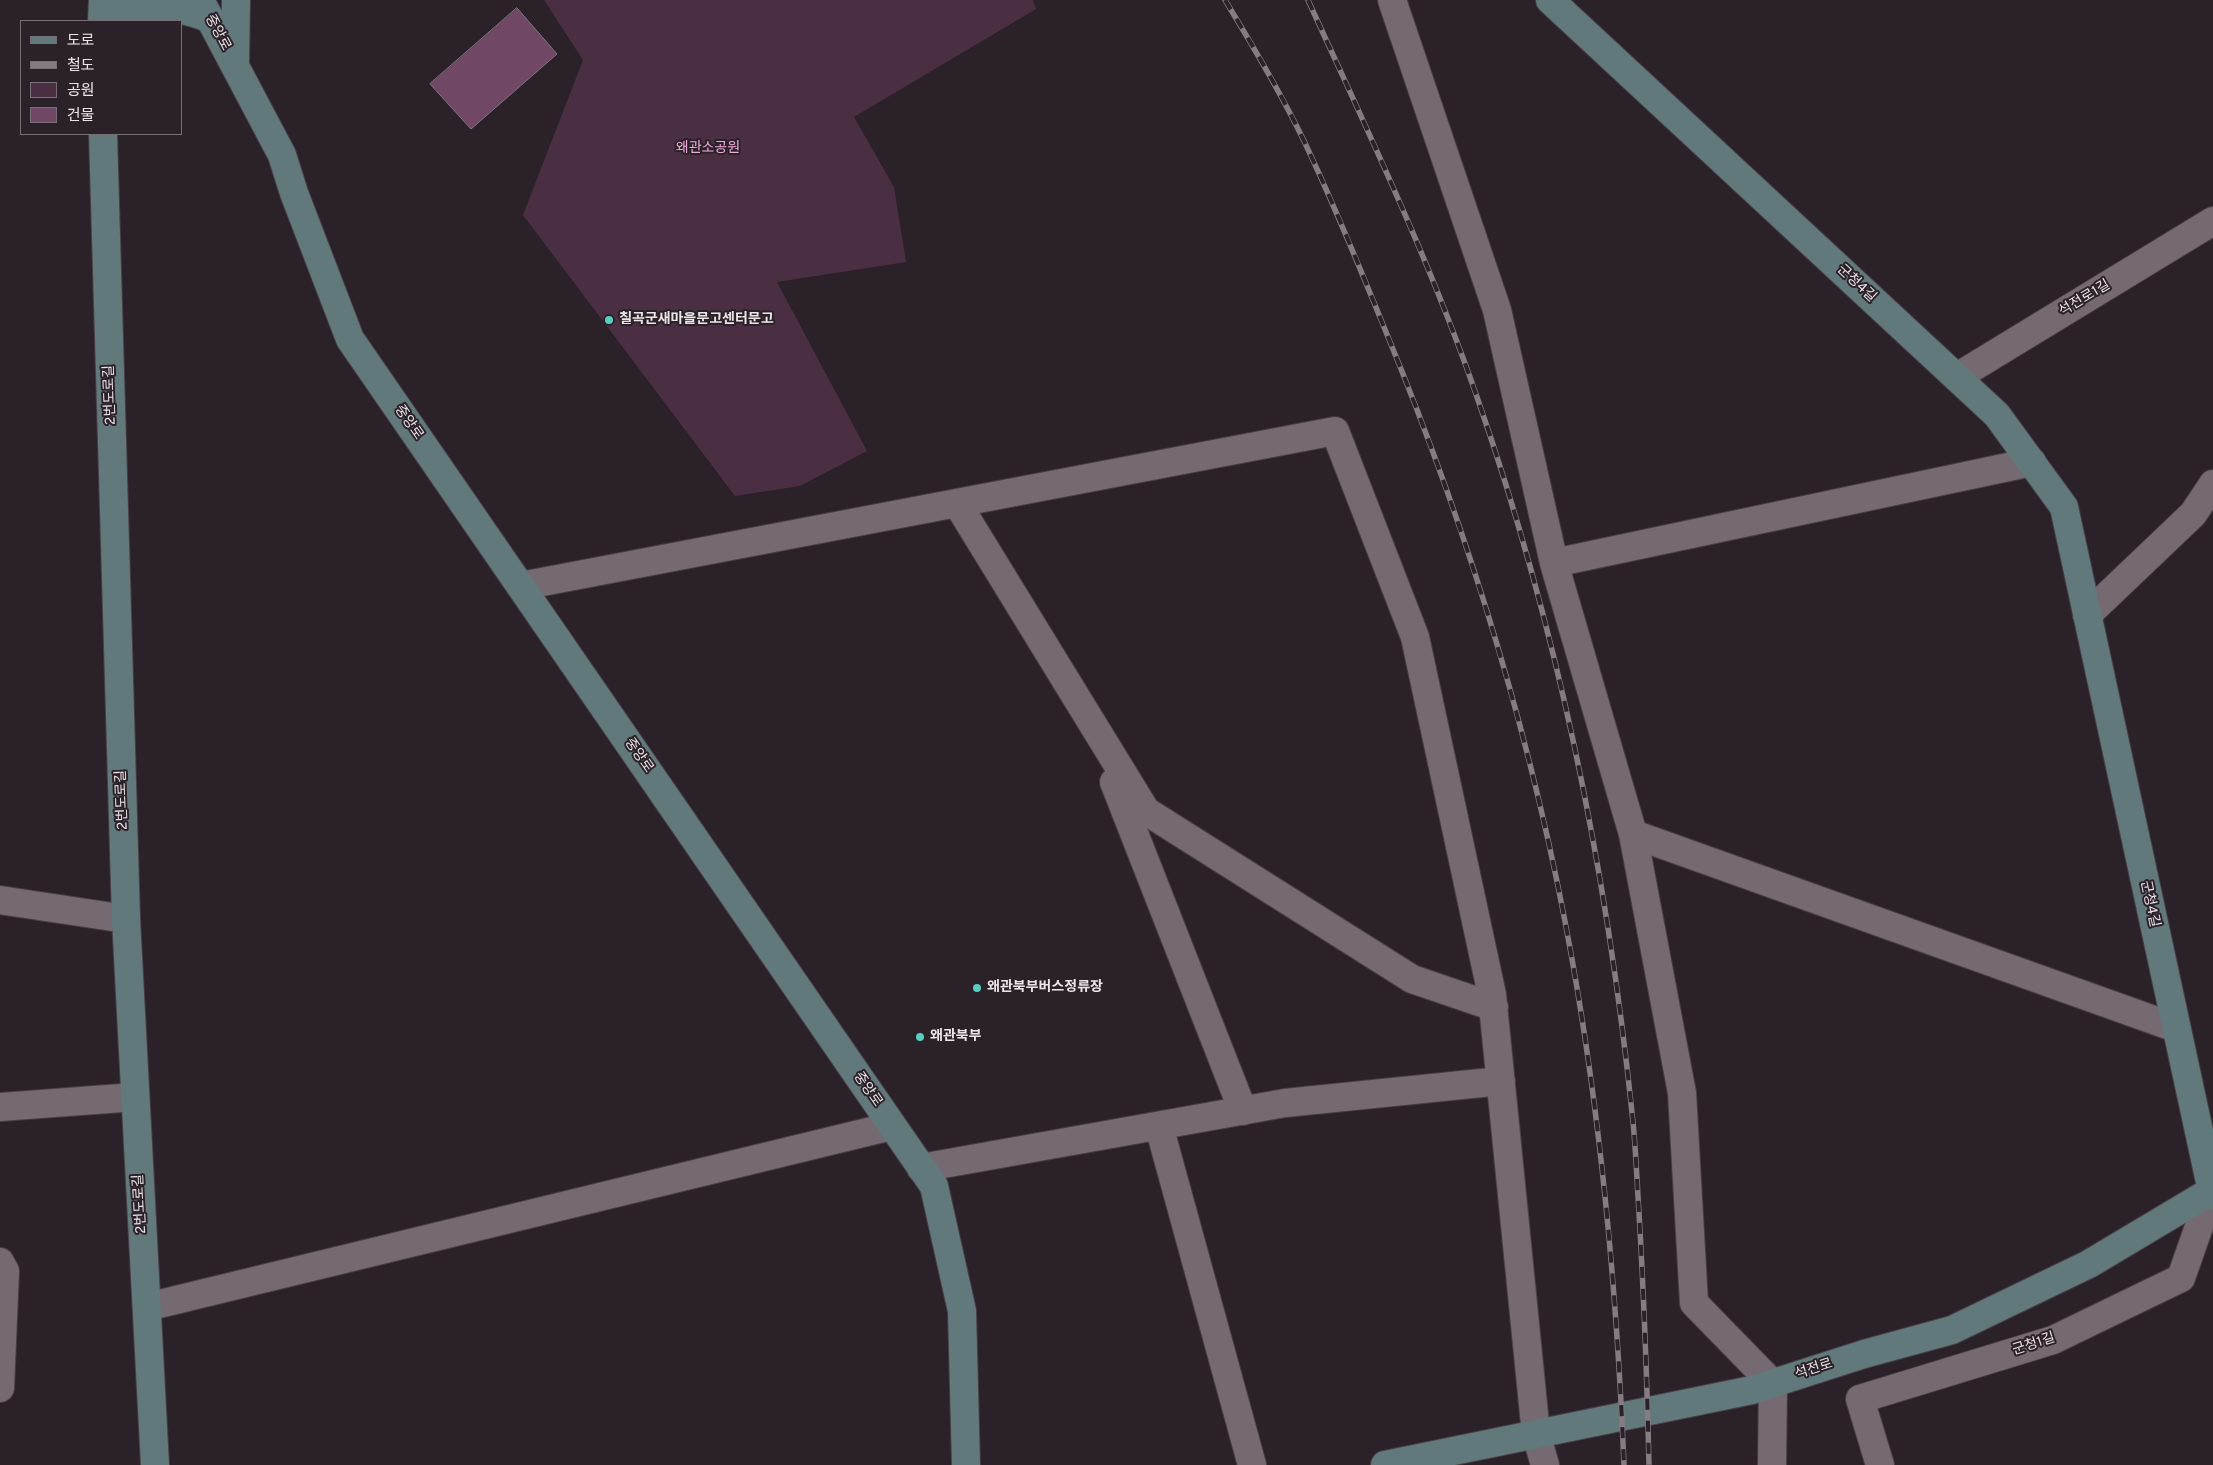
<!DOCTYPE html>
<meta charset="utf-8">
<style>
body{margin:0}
#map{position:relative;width:2213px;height:1465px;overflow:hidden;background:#2b2129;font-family:Overpass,"Noto Sans KR",sans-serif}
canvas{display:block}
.legend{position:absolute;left:20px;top:20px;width:162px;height:115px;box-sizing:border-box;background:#2b2129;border:1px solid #786f76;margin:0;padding:6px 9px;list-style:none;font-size:15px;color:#ebe4e9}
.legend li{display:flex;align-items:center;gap:10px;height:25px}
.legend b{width:25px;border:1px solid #786f76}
</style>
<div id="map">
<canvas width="2213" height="1465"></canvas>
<ul class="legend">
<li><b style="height:6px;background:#61797b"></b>도로</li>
<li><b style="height:6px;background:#847c82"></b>철도</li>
<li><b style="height:14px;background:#4a2f43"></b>공원</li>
<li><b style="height:14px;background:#704765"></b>건물</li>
</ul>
</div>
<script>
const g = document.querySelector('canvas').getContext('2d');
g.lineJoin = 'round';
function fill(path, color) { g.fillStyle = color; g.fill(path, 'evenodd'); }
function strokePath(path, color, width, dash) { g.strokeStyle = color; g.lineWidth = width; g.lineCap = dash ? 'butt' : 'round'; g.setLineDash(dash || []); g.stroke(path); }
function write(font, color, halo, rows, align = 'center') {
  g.font = font + ' Overpass,"Noto Sans KR",sans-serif'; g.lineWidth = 4; g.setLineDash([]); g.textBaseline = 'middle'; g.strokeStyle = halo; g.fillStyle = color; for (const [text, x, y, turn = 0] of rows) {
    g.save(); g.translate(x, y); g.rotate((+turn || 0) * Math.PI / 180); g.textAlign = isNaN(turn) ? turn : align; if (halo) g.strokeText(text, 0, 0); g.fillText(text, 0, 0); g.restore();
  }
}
const green = new Path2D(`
 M544,0h489l3,9 -182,108 40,70 12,75 -129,20 90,169 -67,35 -65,10 -212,-281 60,-155z`);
const building = new Path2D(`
 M517,8l40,46 -86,75 -41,-45z`);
const street = new Path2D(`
 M1392,0l105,310 57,253 79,271 49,259 12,210 79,81 -1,81
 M1957,377l256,-156
 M957,503l189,308 266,168 82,28
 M1554,563l478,-101
 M521,586l814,-155 80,206 77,358 44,439 9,31
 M2087,615l106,-101 20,-30
 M1114,782l129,329
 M1633,834l543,194
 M0,900l126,19
 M0,1107l135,-10
 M1159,1126l93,339
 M921,1168l364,-65 216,-22
 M0,1262l5,9 -5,117
 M147,1307l745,-181
 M1880,1465l-20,-66 193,-59 128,-62 30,-86`);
const secondary = new Path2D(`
 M200,0l82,155 12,38 56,146 584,847 28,125 4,154
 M1550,0l447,415 67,92 149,689
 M121,13c31,-10 57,-6 88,5
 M102,21l1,-21
 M235,64l1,-64
 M103,134l23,785 29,546
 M1385,1465l367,-75 112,-36 88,-24 137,-66 124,-74`);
const rail = new Path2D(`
 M1225,0c28,46 56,93 79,141 30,63 56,127 82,191 83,201 148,414 186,627 30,168 45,337 52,506
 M1308,0c60,132 123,263 170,400 81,233 130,477 155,722 3,30 4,61 6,91 5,84 8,168 10,252`);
const markers = [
 [609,320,5,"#58cec0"],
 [977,988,5,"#58cec0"],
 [920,1037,5,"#58cec0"]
];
const streetNames = [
 ["중앙로",217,33,62],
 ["군청4길",1856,284,43],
 ["석전로1길",2085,299,-31],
 ["2번도로길",111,395,-92],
 ["중앙로",408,423,55],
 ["중앙로",638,756,55],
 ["2번도로길",123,800,-92],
 ["군청4길",2149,904,78],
 ["중앙로",867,1090,55],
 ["2번도로길",141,1204,-93],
 ["군청1길",2034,1345,-18],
 ["석전로",1814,1370,-18]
];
const parkNames = [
 ["왜관소공원",708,149]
];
const poiNames = [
 ["칠곡군새마을문고센터문고",619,320],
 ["왜관북부버스정류장",987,988],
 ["왜관북부",930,1037]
];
fill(green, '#4a2f43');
fill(building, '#704765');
strokePath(building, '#81757e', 1);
strokePath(street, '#483f45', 30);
strokePath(secondary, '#483f45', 30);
strokePath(street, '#766a72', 28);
strokePath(secondary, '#61797b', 28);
strokePath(rail, '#847c82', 5.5);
strokePath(rail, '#2b2129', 4, [11]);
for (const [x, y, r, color] of markers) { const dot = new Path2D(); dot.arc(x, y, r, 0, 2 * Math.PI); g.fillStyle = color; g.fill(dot); strokePath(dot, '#2b2129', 2); }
write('14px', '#ebe4e9', '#2b2129', streetNames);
write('14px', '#eeabdc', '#2b2129', parkNames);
write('bold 14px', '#ebe4e9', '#2b2129', poiNames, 'left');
</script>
